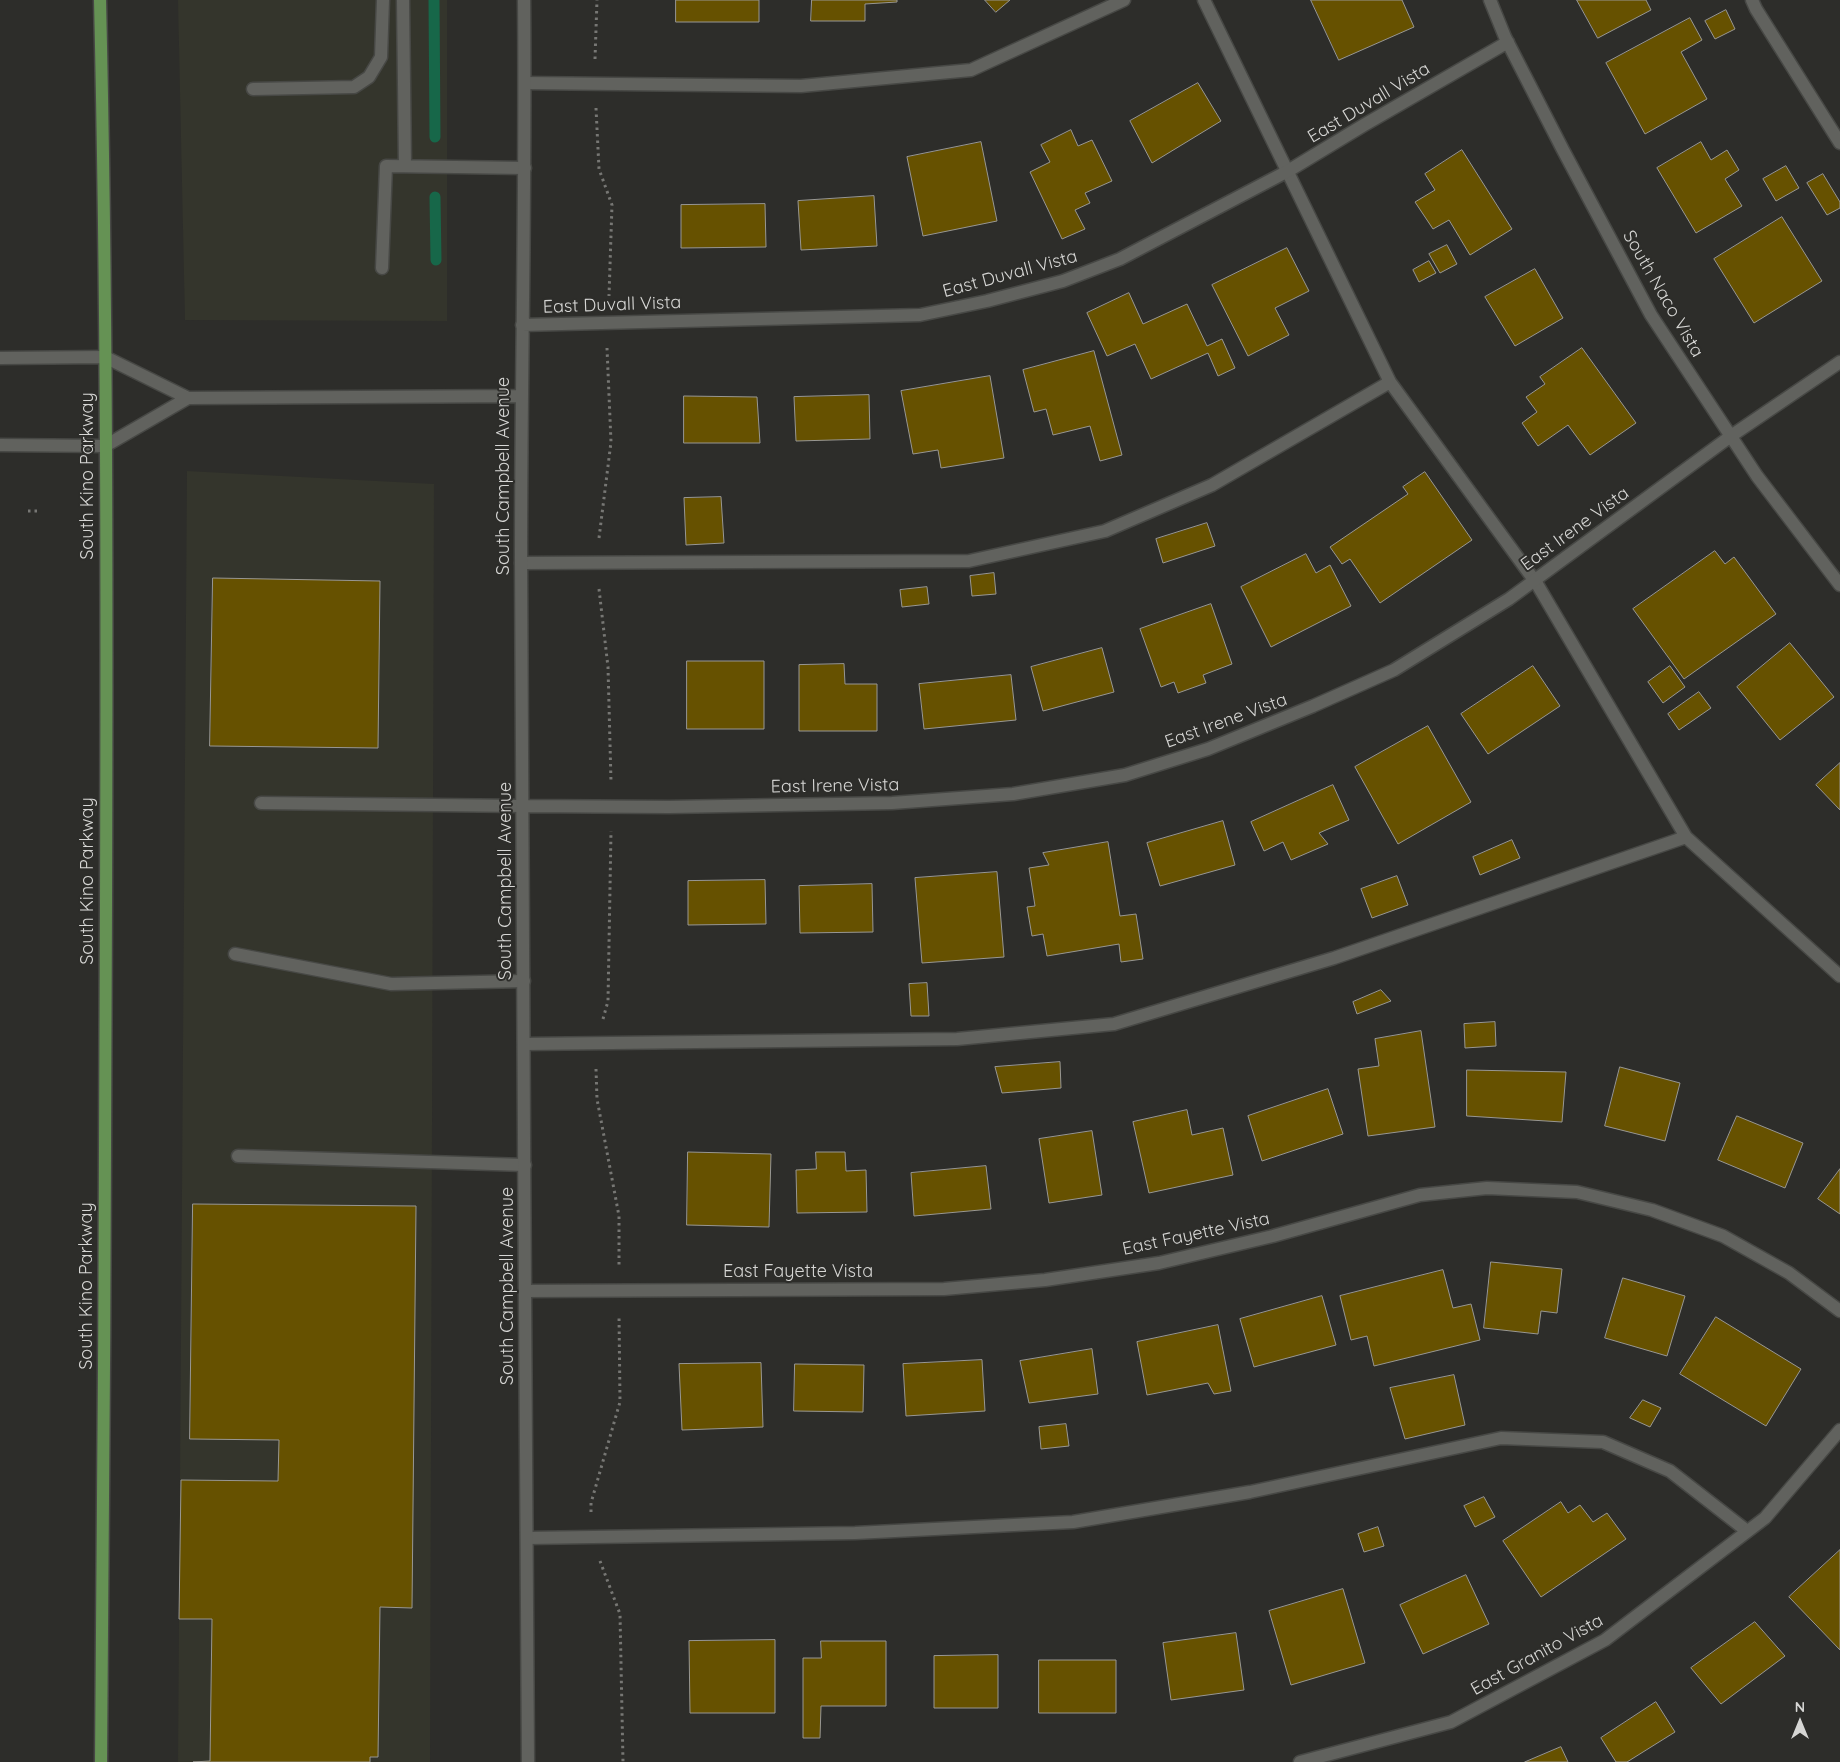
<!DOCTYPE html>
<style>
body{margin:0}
#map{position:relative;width:1840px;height:1762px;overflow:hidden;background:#2d2d2a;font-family:Quicksand,sans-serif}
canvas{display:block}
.north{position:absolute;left:1775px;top:1697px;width:50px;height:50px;-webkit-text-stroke:4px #2d2d2a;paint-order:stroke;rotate:0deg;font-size:14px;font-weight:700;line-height:20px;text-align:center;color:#d6d6d4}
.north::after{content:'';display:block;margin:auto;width:18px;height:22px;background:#d6d6d4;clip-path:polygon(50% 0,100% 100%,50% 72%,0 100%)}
</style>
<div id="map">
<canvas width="1840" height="1762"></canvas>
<div class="north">N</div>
</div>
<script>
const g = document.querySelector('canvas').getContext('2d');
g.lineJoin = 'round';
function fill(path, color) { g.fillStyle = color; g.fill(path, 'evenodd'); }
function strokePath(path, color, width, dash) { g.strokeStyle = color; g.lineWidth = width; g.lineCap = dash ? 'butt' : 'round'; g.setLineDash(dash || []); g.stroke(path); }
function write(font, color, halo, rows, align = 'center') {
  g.font = font + ' Quicksand,sans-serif'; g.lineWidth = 4; g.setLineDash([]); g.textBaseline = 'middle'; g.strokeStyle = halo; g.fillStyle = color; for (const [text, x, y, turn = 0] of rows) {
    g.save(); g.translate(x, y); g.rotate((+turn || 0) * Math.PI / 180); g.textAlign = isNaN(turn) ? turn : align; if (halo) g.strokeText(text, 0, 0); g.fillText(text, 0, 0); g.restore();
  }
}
const built = new Path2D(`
 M178,0h269v321l-262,-1z
 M187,471l247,13 -4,1278h-252z`);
const stream = new Path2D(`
 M434,0l1,137
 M435,197l1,63`);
const building = new Path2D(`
 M676,0h83v22h-83z
 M812,0h85v2l-32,2v17h-54z
 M985,0h25l-14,12z
 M1311,0h91l12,27 -75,33z
 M1577,0h69l5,10 -53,28z
 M1726,10l9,19 -20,10 -10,-18z
 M1690,18l12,22 -21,12 26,47 -62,35 -39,-71z
 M1198,83l23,38 -69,42 -22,-42z
 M1071,130l7,16 14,-6 20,41 -27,12 5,10 -15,7 10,19 -23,10 -32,-67 20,-10 -9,-17z
 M981,142l16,79 -74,15 -16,-79z
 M1701,142l10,18 16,-10 12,20 -14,9 17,27 -46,27 -39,-65z
 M1462,150l50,79 -42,26 -21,-35 -16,9 -18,-27 20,-12 -10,-16z
 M1786,166l13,22 -23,13 -13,-22z
 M1823,174l17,28v6l-13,7 -20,-32z
 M874,196l3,50 -76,4 -3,-49z
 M765,204l1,43 -85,1v-43z
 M1782,217l40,64 -68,42 -40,-64z
 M1447,245l10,19 -17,9 -11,-19z
 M1287,248l22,43 -34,17 14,27 -41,21 -36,-71z
 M1429,261l7,12 -17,9 -6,-12z
 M1535,269l28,49 -48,28 -30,-49z
 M1129,293l14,31 44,-20 20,42 15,-7 13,29 -17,8 -10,-23 -57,26 -16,-35 -28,12 -20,-43z
 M1582,348l54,75 -46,32 -22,-30 -30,21 -16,-23 15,-11 -11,-15 19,-13 -5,-7z
 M1094,351l28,104 -22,6 -10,-35 -37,9 -7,-26 -12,3 -11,-42z
 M990,376l14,82 -63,10 -3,-18 -25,4 -12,-63z
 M869,395l1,44 -74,2 -2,-44z
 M684,396l73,1 3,46h-76z
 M1425,472l47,68 -92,63 -30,-44 -8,5 -12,-17 78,-53 -5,-7z
 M721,497l3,46 -38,2 -2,-47z
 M1207,523l8,23 -52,17 -7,-24z
 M1715,551l10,13 9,-7 42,57 -92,65 -51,-70z
 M1306,554l10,19 14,-8 21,41 -80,41 -30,-60z
 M994,573l2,21 -24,2 -2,-20z
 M213,578l167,3 -2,167 -168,-2z
 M927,587l2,17 -27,3 -2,-17z
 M1211,604l21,60 -29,11 3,8 -28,10 -4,-11 -13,5 -21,-58z
 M1790,643l44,54 -54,43 -43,-53z
 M1102,648l12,44 -71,19 -12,-44z
 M687,661h77v68h-77z
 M844,664l1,20h32v47h-78v-66z
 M1533,666l27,40 -72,48 -27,-40z
 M1670,666l15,21 -22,16 -15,-21z
 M1011,675l5,45 -92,9 -5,-45z
 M1699,692l12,16 -32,22 -11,-16z
 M1428,726l43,76 -73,42 -43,-77z
 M1840,763v47l-24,-25z
 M1333,785l16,35 -30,13 9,11 -37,16 -8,-18 -19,9 -13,-29z
 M1223,821l12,44 -75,21 -13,-43z
 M1512,840l8,18 -40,17 -7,-18z
 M1108,842l12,74 16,-2 7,45 -22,3 -2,-18 -72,12 -4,-22 -11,2 -5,-29 8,-1 -6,-38 20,-3 -6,-12z
 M997,872l7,85 -82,6 -7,-85z
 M1397,876l11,29 -36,13 -11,-29z
 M765,880l1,44 -78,1v-44z
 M872,884l1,48 -73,1 -1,-47z
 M927,983l2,33h-18l-2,-32z
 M1381,990l10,11 -34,13 -4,-12z
 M1495,1022l1,24 -31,2 -1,-24z
 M1421,1031l14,96 -67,9 -10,-67 21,-3 -4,-27z
 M1060,1062l1,26 -59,5 -7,-26z
 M1620,1067l60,16 -15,58 -60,-15z
 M1467,1070l99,2 -4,50 -95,-6z
 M1328,1089l15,45 -81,27 -14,-45z
 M1187,1110l5,25 31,-7 10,47 -84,18 -16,-71z
 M1737,1116l66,27 -18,45 -67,-28z
 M1092,1131l10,64 -53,8 -10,-64z
 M688,1152l83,2 -2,73 -82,-2z
 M816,1152h29l1,19 20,-1 1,42 -70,1 -1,-43 20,-1z
 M986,1166l5,43 -77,7 -3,-43z
 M1840,1169v45l-22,-15z
 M193,1204l223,2 -4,402 -32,-1 -2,150h-8v5h-177l17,-1 2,-142h-33l2,-139 97,1 1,-41 -89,-1z
 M1491,1262l71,7 -5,44 -16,-2 -3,23 -54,-6z
 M1443,1270l10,38 18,-4 9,36 -106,26 -7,-30 -16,4 -11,-44z
 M1623,1278l62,18 -18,60 -62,-18z
 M1322,1296l14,49 -82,22 -14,-48z
 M1716,1317l85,52 -35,57 -86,-52z
 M1218,1325l13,66 -17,3 -6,-11 -61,12 -10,-53z
 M1092,1349l6,45 -69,9 -9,-42z
 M982,1360l3,51 -79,5 -3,-52z
 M761,1363l2,64 -81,3 -3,-66z
 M795,1364l69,1 -1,47 -69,-1z
 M1454,1375l11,50 -60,14 -15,-51z
 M1643,1400l18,8 -11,19 -20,-9z
 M1066,1424l3,22 -28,3 -2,-22z
 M1484,1497l11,20 -20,10 -11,-21z
 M1561,1502l7,11 12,-8 13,17 14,-9 19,26 -85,58 -38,-56z
 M1378,1527l6,19 -20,6 -6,-18z
 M1840,1550v100l-51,-53z
 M1466,1575l23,49 -66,30 -23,-49z
 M1343,1589l22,74 -74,22 -22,-74z
 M1755,1622l30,34 -64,48 -30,-36z
 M1236,1633l8,57 -73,10 -8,-57z
 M775,1640v73h-85l-1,-72z
 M821,1641h65v65h-65l-1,32h-17v-80h18z
 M998,1655v53h-64v-52z
 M1039,1660h77v53h-77z
 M1656,1702l19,30 -48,30h-11l-15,-24z
 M1561,1747l7,15h-43z`);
const path = new Path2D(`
 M595,59l2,-59
 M596,108l3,61 13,36 -3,91
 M28,511h11
 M599,538l12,-96 -4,-94
 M599,589l9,78 3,115
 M603,1019l5,-18 3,-170
 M596,1069l1,30 22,117v50
 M591,1512v-9l29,-101 -1,-87
 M600,1561l20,53 3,148`);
const service = new Path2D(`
 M403,0l2,166
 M1204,0l186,382 147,202 149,253 154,139
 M1752,0l4,9 84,134
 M525,83l276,3 170,-16 153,-70
 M253,89l101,-2 15,-10 12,-20 2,-57
 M382,268l4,-102 139,2
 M521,563l448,-2 136,-30 107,-46 178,-103
 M261,803l262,3
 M235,954l156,30 133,-3
 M524,1044l433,-5 157,-15 220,-66 352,-121
 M238,1156l287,9
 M527,1538l328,-5 218,-11 177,-30 251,-54 102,4 67,29 77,60`);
const minor = new Path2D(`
 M524,0c2,186 -3,372 -3,558 1,401 5,803 7,1204
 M1490,0l15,37 58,113 88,165 106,161 83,109
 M522,325l398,-10 67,-14 76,-20 57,-22 168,-88 76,-46 144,-83
 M0,358l105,-1 83,41
 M0,445l105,1 83,-48 333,-2
 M523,806l146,1 223,-4 121,-9 112,-19 83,-26 105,-43 81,-36 115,-71 222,-163 109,-74
 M525,1291l419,-2 101,-9 114,-17 114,-27 147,-41 67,-7 90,4 75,18 71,26 66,37 51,38
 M1300,1762l151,-40 154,-82 160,-122 75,-88`);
const primary = new Path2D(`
 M100,0c7,301 7,602 6,903 -1,286 -2,573 -5,859`);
const streetNames = [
 ["East Duvall Vista",1369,103,-31],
 ["East Duvall Vista",1010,274,-15],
 ["South Naco Vista",1663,294,60],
 ["East Duvall Vista",612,305,-2],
 ["South Kino Parkway",88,476,-90],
 ["South Campbell Avenue",504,476,-90],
 ["East Irene Vista",1575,529,-36],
 ["East Irene Vista",1226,721,-20],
 ["East Irene Vista",835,786,-1],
 ["South Kino Parkway",88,881,-90],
 ["South Campbell Avenue",506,881,-90],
 ["East Fayette Vista",1196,1234,-12],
 ["East Fayette Vista",798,1272],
 ["South Kino Parkway",87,1286,-90],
 ["South Campbell Avenue",508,1286,-90],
 ["East Granito Vista",1537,1655,-29]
];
fill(built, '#34352c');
strokePath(stream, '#176749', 11);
fill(building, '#665100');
strokePath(building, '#989793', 1);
strokePath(service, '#474845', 15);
strokePath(minor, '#474845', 15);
strokePath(primary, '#474845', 15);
strokePath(path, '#777774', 3, [2.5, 4]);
strokePath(service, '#61625e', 12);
strokePath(minor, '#61625e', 12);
strokePath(primary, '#659254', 12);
write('18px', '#d6d6d4', '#2d2d2a', streetNames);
</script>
